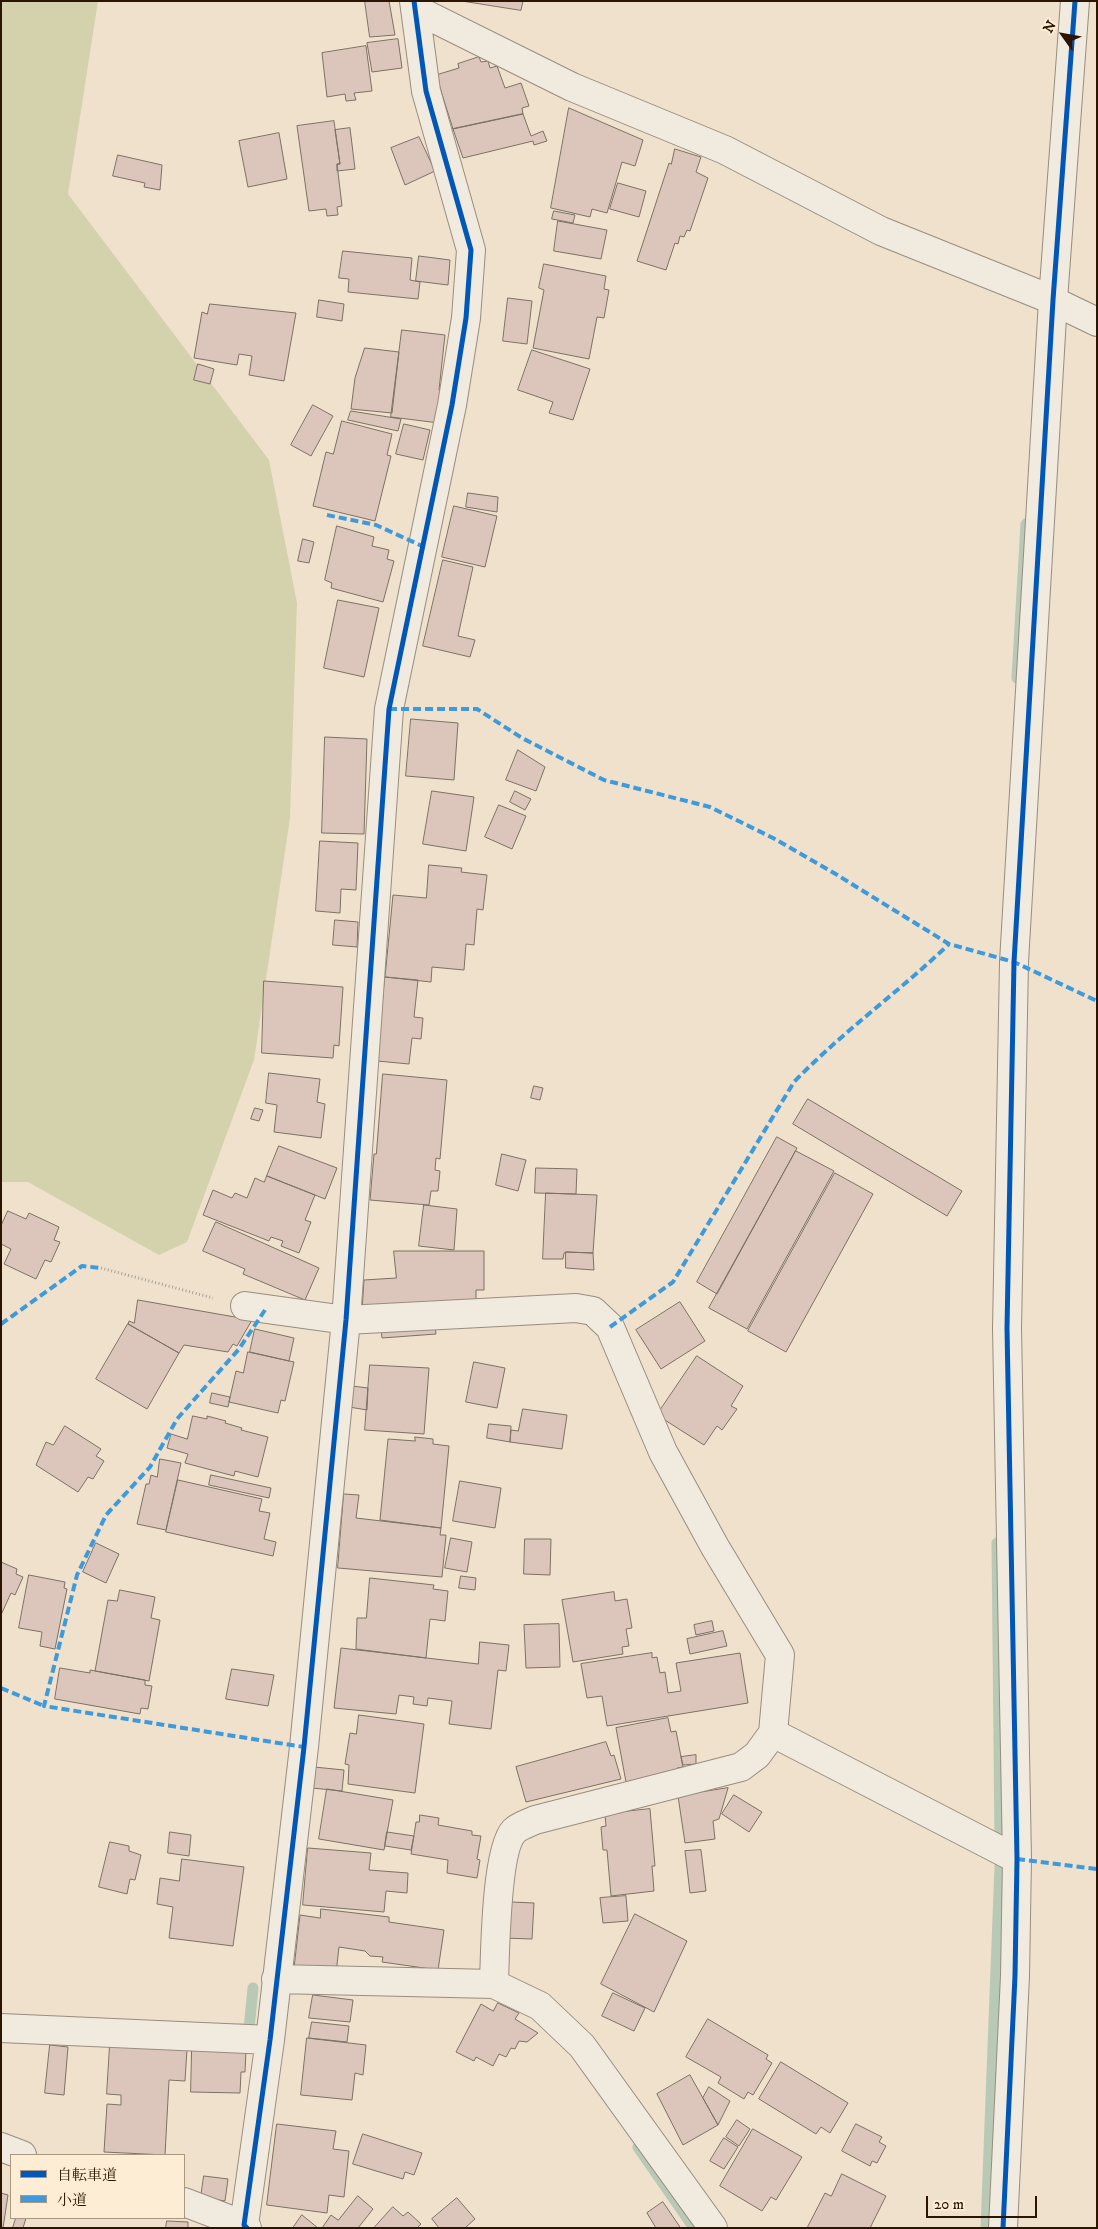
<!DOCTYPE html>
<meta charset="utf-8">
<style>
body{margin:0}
#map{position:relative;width:1098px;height:2229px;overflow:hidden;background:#efe1cc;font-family:"IM FELL DW Pica","Noto Serif JP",serif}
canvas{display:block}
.frame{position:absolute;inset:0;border:2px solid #2b1500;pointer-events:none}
.legend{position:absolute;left:10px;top:2154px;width:175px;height:65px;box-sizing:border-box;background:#feedd5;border:1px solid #aa9780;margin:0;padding:6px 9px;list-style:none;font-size:15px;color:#2b1500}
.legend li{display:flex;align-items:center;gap:10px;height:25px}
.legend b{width:25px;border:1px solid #aa9780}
.north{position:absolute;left:1038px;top:10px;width:50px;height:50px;-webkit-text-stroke:4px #feedd5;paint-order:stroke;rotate:302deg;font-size:14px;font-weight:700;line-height:20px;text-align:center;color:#2b1500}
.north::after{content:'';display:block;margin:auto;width:18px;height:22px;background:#2b1500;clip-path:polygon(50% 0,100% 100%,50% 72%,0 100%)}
.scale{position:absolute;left:926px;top:2196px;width:111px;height:22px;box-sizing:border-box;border:2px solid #2b1500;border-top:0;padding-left:6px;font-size:15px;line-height:18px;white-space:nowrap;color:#2b1500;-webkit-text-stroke:4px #feedd5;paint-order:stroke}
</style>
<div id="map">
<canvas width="1098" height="2229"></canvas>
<div class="frame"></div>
<ul class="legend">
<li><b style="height:6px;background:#0057b8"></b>自転車道</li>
<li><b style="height:6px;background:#3d9adc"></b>小道</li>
</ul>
<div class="north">N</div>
<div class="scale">20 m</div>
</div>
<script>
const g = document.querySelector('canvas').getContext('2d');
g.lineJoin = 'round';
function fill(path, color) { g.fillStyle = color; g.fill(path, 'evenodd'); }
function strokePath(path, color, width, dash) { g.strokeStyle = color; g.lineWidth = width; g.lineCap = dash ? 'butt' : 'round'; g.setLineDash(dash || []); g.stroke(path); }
const green = new Path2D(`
 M1,1h97l-30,193 201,266 28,143 -7,215 -36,242 -67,182 -28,13 -131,-73h-27z`);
const stream = new Path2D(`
 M1017,678l9,-154
 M997,1543l3,300
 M238,2029h11l4,-41
 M638,2147l56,81
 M986,2228l14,-362`);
const building = new Path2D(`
 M365,1h24l6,34 -25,2z
 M462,1h61l-2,9z
 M398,39l4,29 -30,4 -5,-29z
 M366,46l6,45 -18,2 2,7 -10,1 -1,-7 -18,3 -5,-44z
 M479,57l2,5 7,-1 2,7 7,-2 8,22 16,-5 8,23 -7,2 1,6 -70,15 -17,-54 23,-7 -1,-4z
 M569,108l74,32 -8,26 -13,-4 -15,51 -15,-4 -2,8 -39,-9z
 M523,114l8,22 12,-5 4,10 -13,4 -1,-4 -70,17 -10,-29z
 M334,121l6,43h-3l5,42 -5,1 1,8 -11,1 -1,-7 -17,2 -12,-85z
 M350,128l5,41 -18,2v-7h3l-5,-34z
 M279,133l8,46 -39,8 -9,-46z
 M419,137l16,34 -30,14 -14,-37z
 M675,149l26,8 -5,15 12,6 -18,53 -3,-1 -3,7 -4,-1 -2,8 -3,-1 -9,27 -29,-9 32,-98 2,1z
 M118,155l44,10 -2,25 -16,-3 1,-4 -32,-7z
 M618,183l28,8 -7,26 -29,-8z
 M554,211l21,4 -2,8 -21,-4z
 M558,221l49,9 -6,29 -47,-8z
 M343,251l69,7 -2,22 10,2 -2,17 -70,-7 1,-13 -10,-1z
 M419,256l31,4 -2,25 -32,-4z
 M544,264l62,12 -2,13 5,1 -5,28 -7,-1 -8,42 -56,-11 11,-58 -5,-2z
 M508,298l24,3 -5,43 -24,-3z
 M319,300l25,4 -2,17 -25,-4z
 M210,304l86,9 -12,68 -35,-6 3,-19 -13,-2 -2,11 -43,-7 8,-46 5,2z
 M402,330l43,5 -6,55h4l-4,33 -48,-6z
 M365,348l34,4 -7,61 -41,-4 4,-31z
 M532,350l58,19 -17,51 -24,-7 4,-11 -35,-12z
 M198,364l16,5 -4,15 -16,-4z
 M313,405l20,11 -22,40 -20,-11z
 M351,411l50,8 -3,12 -50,-11z
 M342,421l50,13 -5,21 4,1 -16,65 -62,-15 13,-54 7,2z
 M404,424l26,6 -7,30 -27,-6z
 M468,493l30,4 -1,15 -31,-5z
 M454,506l43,10 -12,51 -43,-10z
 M337,526l37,11 -2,9 17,4 -2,9 7,2 -11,41 -52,-14 1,-5 -7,-3z
 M303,539l11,3 -5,21 -11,-2z
 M443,560l30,7 -15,69 17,4 -5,17 -47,-11z
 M338,600l41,8 -15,69 -40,-9z
 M411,719l47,4 -4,57 -48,-4z
 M325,737l42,2 -3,95 -42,-1z
 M518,750l27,17 -9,24 -30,-11z
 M432,791l42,6 -8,54 -43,-7z
 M515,791l16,8 -6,11 -15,-8z
 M499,805l27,11 -14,33 -27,-12z
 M320,841l38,2 -2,47 -15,-1 -1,24 -24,-2z
 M429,865l33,3 -1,4 26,3 -4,35 -6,-1 -3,36 -8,-1 -2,26 -32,-3 -1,15 -46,-5 8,-82 33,3z
 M335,920l23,2 -1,25 -24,-2z
 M385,977l33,3 -4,37 9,1 -2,21 -9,-1 -3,26 -32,-3z
 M264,981l79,6 -4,59 -5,-1 -1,13 -71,-5z
 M269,1073l51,6 -3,23 8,2 -4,34 -47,-6 3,-27 -11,-2z
 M383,1074l64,6 -7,79 -4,-1 -1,12 5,1 -2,20h-7l-2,14 -59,-5 4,-46h2z
 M534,1086l9,2 -3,12 -9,-2z
 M808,1099l154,92 -15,25 -154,-92z
 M255,1108l8,2 -4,11 -8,-2z
 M777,1137l20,11 -80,146 -20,-12z
 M279,1146l58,22 -12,31 -58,-23z
 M796,1151l38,20 -87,158 -38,-21z
 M502,1154l24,6 -8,31 -22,-6z
 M536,1168l41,1 -1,25 -41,-1z
 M835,1173l38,21 -87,158 -38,-21z
 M267,1176l48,19 -10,25 6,2 -12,31 -18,-7 2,-5 -12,-4 -2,4 -66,-26 10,-25 19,8 3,-5 12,5 8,-20 9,4z
 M546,1193l51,2 -4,58 -27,-1 -2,1 -1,6h-20z
 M424,1205l33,4 -3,41 -35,-4z
 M8,1211l18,8 3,-6 30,14 -5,13 6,2 -9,20 -6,-2 -9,19 -32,-15 7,-15 -10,-5v-18z
 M216,1222l103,46 -14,32 -62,-26 2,-5 -42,-18z
 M394,1251h90v39h-8v14l-114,6 2,-30 32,-2z
 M566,1252l27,1 1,17 -28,-2z
 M138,1300l114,20 -15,26 -4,-2 -5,8 -44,-7 -5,8 -51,-29 1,-3 5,2z
 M680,1302l25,39 -44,28 -25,-39z
 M128,1324l51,29 -32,56 -51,-30z
 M435,1325l1,9 -54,4 -1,-10z
 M255,1329l39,9 -5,23 -39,-9z
 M248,1352l46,10 -9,39 -4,-1 -3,13 -49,-11 7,-31 7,2z
 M697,1356l46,30 -12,20 6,3 -15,21 -5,-4 -13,19 -47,-30z
 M474,1362l31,6 -8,40 -31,-6z
 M370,1365l59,3 -5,66 -59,-4z
 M352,1386l16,2 -1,22 -18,-3z
 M212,1393l18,4 -2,10 -18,-4z
 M523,1409l44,6 -5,34 -52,-7 1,-12 7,1z
 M193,1416l14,3v-3l19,5 -1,2 17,5 -1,2 27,7 -10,40 -23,-6 -1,5 -49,-13 3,-9 -21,-6 4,-14 16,5z
 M489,1424l22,2 -1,16 -23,-4z
 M65,1426l36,23 -5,7 8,5 -11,18 -5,-2 -10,15 -42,-27 10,-23 7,3z
 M415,1437l18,2v5l16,2 -8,82 -61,-8 8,-81 27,2z
 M160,1459l21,4 -15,67 -29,-6 9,-40h3l2,-9 6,2z
 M211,1475l60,13 -2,10 -60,-13z
 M178,1480l84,19 -3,12 11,2 -6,26 12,3 -3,14 -107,-24z
 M460,1481l41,7 -6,40 -42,-7z
 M344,1494l15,1 -3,23 85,10 -1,7h6l-4,42 -104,-9z
 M451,1538l21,4 -5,30 -22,-4z
 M525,1539h26l-1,36 -26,-1z
 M96,1543l23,11 -13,29 -23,-11z
 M1,1562l16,7 -1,5 7,3 -8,18 -4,-2 -10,22z
 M29,1575l36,7 -1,6 3,1 -12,60 -15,-3 2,-14 -23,-4z
 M461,1576l15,2 -1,12 -16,-2z
 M370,1578l64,7 -1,4 15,2 -3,30 -15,-2 -4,39 -70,-9 1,-31h9z
 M120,1590l35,7 -4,21 9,2 -11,61 -54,-10 13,-71 9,1z
 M614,1592l1,9 12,-2 5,29 -6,1 3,17 -7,1 1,7 -50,8 -11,-62z
 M712,1621l2,10 -18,4 -2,-10z
 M559,1624l1,43 -34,1 -2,-43z
 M723,1631l4,15 -37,8 -3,-15z
 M480,1642l29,3 -3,26 -8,-1 -7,59 -42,-5 3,-23 -24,-3 -1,8 -14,-2 1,-7 -15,-2 -3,19 -62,-6 7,-60 137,16z
 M652,1653v5l5,-1 3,16 5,-1 3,21 13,-2 -5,-28 64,-10 8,50 -141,23 -5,-30 -15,2 -6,-34z
 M60,1668l30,5v-3l55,10v5l7,1 -4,23 -7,-1 -1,6 -85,-15z
 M232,1669l42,6 -6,31 -42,-7z
 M359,1715l65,9 -9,69 -67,-9 1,-19 -4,-1 5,-31 6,1z
 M668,1718l3,14 5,-1 7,36 -6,1 1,6 -52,8 -10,-54z
 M606,1742l5,14 3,-1 7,24 -95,23 -10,-35z
 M696,1755v9l-13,1 -2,-8z
 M314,1767l30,3 -2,21 -30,-3z
 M728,1788l-9,31 -6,2 2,18 -30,4 -7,-47z
 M327,1789l66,11 -9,50 -65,-11z
 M734,1795l28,17 -13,20 -27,-18z
 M650,1809l5,57h-3l2,25 -43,5 -4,-46h-4l-2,-23 5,-1 -1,-12z
 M420,1815l19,3 -1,7 34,6v4l9,1 -4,23 3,1 -3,18 -30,-5 1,-13 -37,-6 5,-32h3z
 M170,1832l21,3 -2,21 -21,-3z
 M387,1832l27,4 -3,14 -26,-4z
 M110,1842l19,4v5l12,4 -6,25 -5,-1 -3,15 -28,-7z
 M308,1848l63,5 -2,17 39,3 -1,20 -21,-2 -2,21 -81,-7z
 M701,1850l5,41 -16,2 -5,-42z
 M182,1859l62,8 -11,79 -64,-8 4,-31 -16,-3 3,-26 19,3z
 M626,1896l2,25 -25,2 -3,-25z
 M511,1902l23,1 -2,36 -29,-1z
 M321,1909l68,8v5l55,8 -6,40 -56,-8 1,-5 -13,-1 -5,-5 -26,-4 -3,26 -42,-5 6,-53 20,3z
 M635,1914l52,27 -33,71 -53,-28z
 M613,1993l32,15 -11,23 -32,-15z
 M313,1995l40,5 -3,22 -41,-4z
 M498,2003l21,10 -4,6 23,14 -11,9 -8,-1 -4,8 -4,-1 -5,9 -7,-3 -6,12 -17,-9 -2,4 -18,-9 25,-48 12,7z
 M708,2019l60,36 -2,4 6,4 -19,32 -5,-3 -4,7 -26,-16 3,-6 -35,-20z
 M312,2022l37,4 -2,16 -38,-4z
 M307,2038l59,7 -3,30 -8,-2 -3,27 -51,-5z
 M50,2045l18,2 -4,48 -19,-2z
 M110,2045l77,4 -2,32 -16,-1 -4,75 -61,-3 3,-48 14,1v-10l-14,-1z
 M192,2049l54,1 -1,22h-4l-1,21 -49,-1z
 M781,2062l67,41 -18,30 -9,-6 -5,7 -57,-35z
 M690,2075l28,50 -35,20 -26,-51z
 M709,2087l21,14 -12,24 -15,-27z
 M737,2120l13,9 -11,17 -13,-9z
 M277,2124l59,7 -3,18 16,2 -5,46 -15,-2 -2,18 -60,-8z
 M856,2124l26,13 -3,5 7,4 -9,17 -5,-2 -2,5 -28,-15z
 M753,2129l49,28 -26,43 -5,-3 -9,14 -42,-25z
 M363,2134l59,19 -8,22 -9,-3 -2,7 -50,-15z
 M724,2138l14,9 -14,22 -14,-8z
 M842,2174l44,22 -16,32h-63l18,-35 6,3z
 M204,2176l24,3 -3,22 -24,-4z
 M1,2193l7,2 -5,33h-2z
 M358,2196l15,13 -15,19h-36l9,-13 7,5z
 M457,2198l18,21 -10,9h-26l-7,-9z
 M663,2202l17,25 1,1h-25l-9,-15z
 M393,2207l10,9 5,-4 13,12 -4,4h-43z
 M302,2215l16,13h-25z
 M16,2218h10l-3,10h-10z
 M167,2221l21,1v6h-22z`);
const path = new Path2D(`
 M101,1268l112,30`);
const minor = new Path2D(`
 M415,9l157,78 153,63 156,81 162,65 54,26
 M245,1306l101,14 230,-12 17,3 17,16 53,125 52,95 65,108 -7,78 -16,22 -16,12 -206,53c-6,3 -16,6 -21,11 -18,19 -19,123 -20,153
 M773,1733l244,126
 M276,1979l218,5 46,22 42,40 131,182
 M1,2028l269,12
 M1,2147l21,8
 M184,2202l60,23
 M247,2228l-3,-3 26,-185 34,-293 42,-427 43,-611 63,-304 14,-87 5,-68 -45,-159 -12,-90
 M1003,2228l12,-252 2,-117 -10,-531 7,-366 39,-662 22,-299`);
const quiet = new Path2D(`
 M327,515l49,10 46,21
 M389,709h88l45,29 82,42 106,27 63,31 61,35 115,71 65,18 83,39
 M265,1310l-26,39 -62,70 -27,48 -44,48 -29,60 -33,131 260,41
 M1,1324l81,-58 19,2
 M610,1327l63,-45 121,-200c48,-50 105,-90 155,-138
 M1,1688l43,18
 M1017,1859l80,10`);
const cycleway = new Path2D(`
 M247,2228l-3,-3 26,-185 34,-293 42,-427 43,-611 63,-304 14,-87 5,-68 -45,-159 -12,-90
 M1003,2228l12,-252 2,-117 -10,-531 7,-366 39,-662 22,-299`);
fill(green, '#d4d2ad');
strokePath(stream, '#b8c9b5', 11);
fill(building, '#dcc6bc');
strokePath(building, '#7c7164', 1);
strokePath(minor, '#988d7f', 30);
strokePath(path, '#a8a197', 3, [1, 2.5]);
strokePath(minor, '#f1eadf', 28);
strokePath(quiet, '#3d9adc', 4, [8, 4]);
strokePath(cycleway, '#0057b8', 5);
</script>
